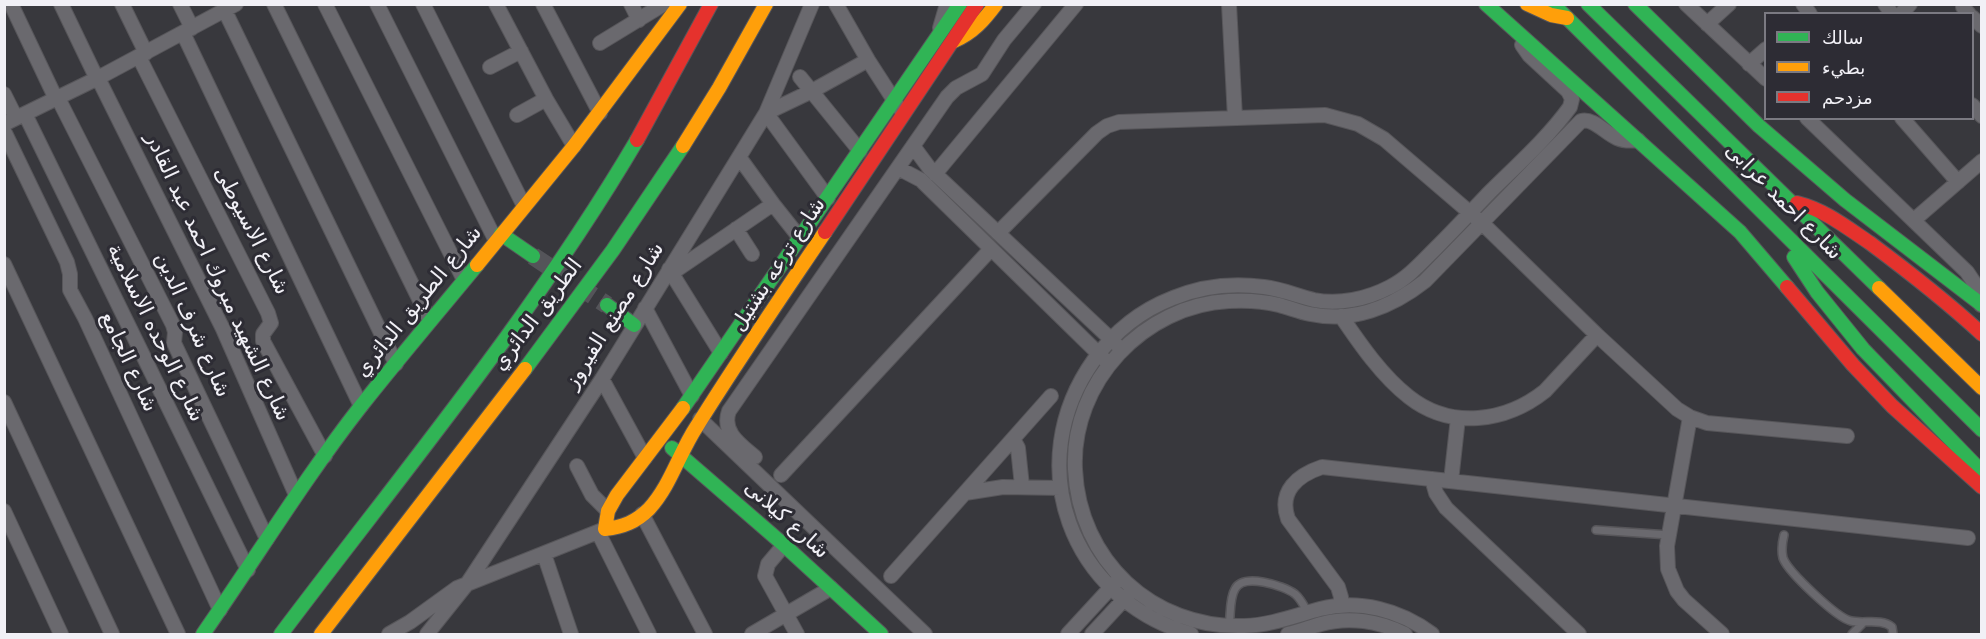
<!DOCTYPE html>
<meta charset="utf-8">
<style>
body{margin:0}
#map{position:relative;width:1986px;height:639px;overflow:hidden;background:#38383d;font-family:"DejaVu Sans","Noto Naskh Arabic",sans-serif}
canvas{display:block}
.frame{position:absolute;inset:0;border:6px solid #f1f0f6;pointer-events:none}
.legend{position:absolute;left:1764px;top:12px;width:210px;height:108px;box-sizing:border-box;background:#2d2c34;border:2px solid #7b7a82;margin:0;padding:8px 10px;list-style:none;font-size:18px;color:#f1f0f6}
.legend li{display:flex;align-items:center;gap:12px;height:30px}
.legend b{width:30px;border:2px solid #7b7a82}
</style>
<div id="map">
<canvas width="1986" height="639"></canvas>
<div class="frame"></div>
<ul class="legend">
<li><b style="height:8px;background:#30b455"></b>سالك</li>
<li><b style="height:8px;background:#ff9f0a"></b>بطيء</li>
<li><b style="height:8px;background:#e5322d"></b>مزدحم</li>
</ul>
</div>
<script>
const g = document.querySelector('canvas').getContext('2d');
g.lineJoin = 'round';
function strokePath(path, color, width, dash) { g.strokeStyle = color; g.lineWidth = width; g.lineCap = dash ? 'butt' : 'round'; g.setLineDash(dash || []); g.stroke(path); }
function write(font, color, halo, rows, align = 'center') {
  g.font = font + ' "DejaVu Sans","Noto Naskh Arabic",sans-serif'; g.lineWidth = 6; g.setLineDash([]); g.textBaseline = 'middle'; g.strokeStyle = halo; g.fillStyle = color; for (const [text, x, y, turn = 0] of rows) {
    g.save(); g.translate(x, y); g.rotate((+turn || 0) * Math.PI / 180); g.textAlign = isNaN(turn) ? turn : align; if (halo) g.strokeText(text, 0, 0); g.fillText(text, 0, 0); g.restore();
  }
}
const secondaryTunnel = new Path2D(`
 M533,256l74,49`);
const lane = new Path2D(`
 M1596,530l73,5
 M1784,535c-2,8 -3,15 -1,23 5,14 54,60 68,63 13,3 30,-3 41,6l1,7
 M1229,626c2,-11 0,-27 6,-37 8,-16 48,-4 60,5 6,5 9,12 13,19
 M1852,634l12,-12`);
const street = new Path2D(`
 M11,4l45,95
 M61,4l36,75
 M122,4l24,49
 M180,4l12,24
 M274,4l156,317
 M325,4l139,276
 M377,4l119,237
 M423,4l101,202
 M496,4l50,95 28,47
 M543,4l57,109
 M631,4l8,16
 M836,4l32,56 31,48
 M1229,4l6,114
 M1686,4l80,75
 M1803,4l7,10
 M1885,4l7,10
 M1963,7l6,7
 M225,11l171,353
 M1901,14l9,-10
 M1972,17l10,9
 M1707,24l22,-20
 M940,28l7,-24
 M183,33l178,373
 M600,43l64,-39
 M139,57l129,256 3,10 -8,11v7l62,115
 M1749,64l17,-15
 M490,67l31,-16
 M800,77l60,74
 M98,78l125,251 73,166
 M4,94l12,24
 M58,98l115,227 2,7 -1,11 93,196
 M1972,105l10,11
 M25,114l223,456
 M517,115l29,-16
 M1807,118l160,154 8,12 6,21
 M1902,118l56,64
 M4,124l94,-46 138,-74
 M4,131l63,131 3,12v16l15,28 135,292
 M913,146l17,23 186,175
 M739,157l34,47 27,34
 M898,168l23,12 184,180
 M935,174l141,-170
 M828,198l-62,-85 46,-22 56,-31
 M1914,220l68,-59
 M736,229l16,25
 M998,233l99,-100 10,-7 12,-4 206,-7 33,9 26,15 98,84 115,112 80,74 13,8 17,6 140,13
 M4,264l174,370
 M669,269l52,84
 M672,273l101,-69
 M645,308l47,88
 M1341,316c19,28 41,60 68,81 42,33 97,25 136,-6l52,-56
 M602,379l43,79
 M4,402l108,232
 M1690,417l-23,129 1,23 9,22 7,9 38,34
 M700,419l225,215
 M1013,439l5,9 4,38
 M755,457c-14,-12 -34,-25 -26,-46l218,-314 9,-9 26,-14 22,-34 30,-36
 M577,466l15,29 16,16
 M781,475l210,-226
 M1432,479l4,14 10,15 133,126
 M1451,481l7,-63
 M965,493l38,-6 58,1
 M4,511l57,123
 M642,514l63,120
 M598,532l51,102
 M784,545l-16,19 -3,12 32,58
 M544,554l27,80
 M891,576l160,-180
 M1340,606l1,-9 -3,-10 -50,-68c-10,-28 10,-44 34,-52l646,71
 M389,634l21,-12 47,-34 148,-59
 M427,634l40,-50 135,-205 137,-222 27,-44 46,-109
 M752,634l79,-46
 M1068,634l47,-51
 M1092,634l37,-40
 M1191,634c-121,-35 -171,-170 -97,-274 20,-28 48,-50 79,-62 29,-12 61,-15 91,-11 18,2 33,9 50,13 25,5 53,-1 76,-13 18,-9 31,-24 46,-39 17,-17 34,-35 51,-53 28,-28 60,-56 83,-88l2,-8 -4,-8 -39,-36 -7,-10
 M1288,634c11,-2 22,-7 33,-10 28,-8 58,-3 84,10
 M1432,634c-32,-24 -73,-35 -112,-25 -26,7 -49,16 -76,17 -92,3 -165,-66 -169,-157 -4,-87 69,-164 154,-168 17,-1 34,0 50,4 11,3 21,7 31,9 42,9 82,-7 115,-33l156,-160c13,-3 24,12 36,17 7,3 14,3 21,2`);
const fast = new Path2D(`
 M1486,4l254,228 47,55
 M1553,4l429,426
 M1588,4l291,284
 M1635,4l124,122 86,74 137,105
 M501,234l32,22
 M1794,257l23,35 46,57 119,123
 M607,305l27,20
 M525,369l88,-119 70,-104
 M683,408l277,-404
 M672,448l112,97 97,89
 M203,634c53,-76 101,-155 158,-228 38,-48 77,-94 116,-141
 M281,634c122,-162 253,-319 356,-494`);
const slow = new Path2D(`
 M1527,4l24,11 16,3
 M954,41c19,-8 30,-21 42,-37
 M683,146l36,-58 47,-84
 M477,265l97,-119 106,-142
 M1879,288l103,100
 M683,408l-66,87 -9,16 -3,18c18,-2 31,-7 44,-20 22,-24 30,-56 48,-83 41,-66 85,-130 128,-194
 M321,634l204,-265`);
const jam = new Path2D(`
 M637,140l74,-136
 M1797,203c28,7 49,24 73,40 39,29 76,58 112,91
 M825,232l152,-228
 M1787,287l66,78 39,41 90,81`);
const streetNames = [
 ["شارع احمد عرابى",1783,202,45],
 ["شارع الاسيوطى",251,231,63],
 ["شارع ترعه بشتيل",779,265,-57],
 ["شارع الشهيد مبروك احمد عبد القادر",217,277,65],
 ["شارع الطريق الدائري",419,302,-51],
 ["الطريق الدائري",538,315,-53],
 ["شارع مصنع الفيروز",615,316,-58],
 ["شارع شرف الدين",192,325,66],
 ["شارع الوحده الاسلامية",155,333,64],
 ["شارع الجامع",128,362,65],
 ["شارع كيلانى",786,520,42]
];
strokePath(secondaryTunnel, '#545459', 18, [18, 9]);
strokePath(lane, '#57565a', 10);
strokePath(street, '#57565a', 16);
strokePath(fast, '#57565a', 16);
strokePath(slow, '#57565a', 16);
strokePath(jam, '#57565a', 16);
strokePath(lane, '#6a696e', 7);
strokePath(street, '#6a696e', 14);
strokePath(fast, '#30b455', 14);
strokePath(slow, '#ff9f0a', 14);
strokePath(jam, '#e5322d', 14);
write('21px', '#f1f0f6', '#2d2c34', streetNames);
</script>
